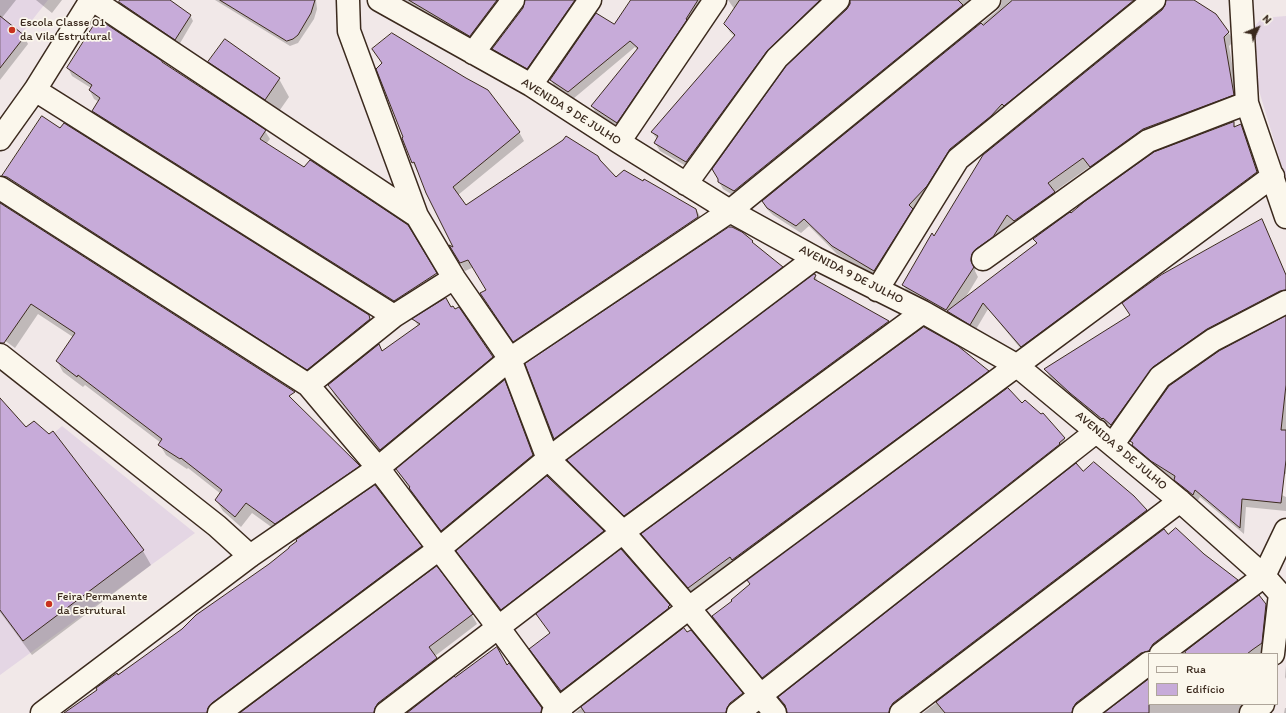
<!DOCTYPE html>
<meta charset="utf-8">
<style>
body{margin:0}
#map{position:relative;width:1286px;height:713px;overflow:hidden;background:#f1e8e8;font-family:Itim,sans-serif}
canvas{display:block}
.legend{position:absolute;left:1148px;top:653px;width:130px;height:52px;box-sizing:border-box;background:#fbf7ec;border:1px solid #aea59a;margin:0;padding:5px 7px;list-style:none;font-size:12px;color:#3b2a1e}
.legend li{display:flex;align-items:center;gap:8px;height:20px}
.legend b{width:20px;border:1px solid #aea59a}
.north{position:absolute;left:1238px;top:8px;width:40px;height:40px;-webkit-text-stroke:3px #fbf7ec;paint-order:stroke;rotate:46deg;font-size:11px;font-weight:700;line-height:16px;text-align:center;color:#3b2a1e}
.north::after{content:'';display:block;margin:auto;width:14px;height:18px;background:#3b2a1e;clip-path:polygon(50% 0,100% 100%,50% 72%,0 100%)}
</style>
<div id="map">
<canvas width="1286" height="713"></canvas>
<ul class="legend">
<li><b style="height:5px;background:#fbf7ec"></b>Rua</li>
<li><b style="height:11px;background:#c7abd9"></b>Edifício</li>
</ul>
<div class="north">N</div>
</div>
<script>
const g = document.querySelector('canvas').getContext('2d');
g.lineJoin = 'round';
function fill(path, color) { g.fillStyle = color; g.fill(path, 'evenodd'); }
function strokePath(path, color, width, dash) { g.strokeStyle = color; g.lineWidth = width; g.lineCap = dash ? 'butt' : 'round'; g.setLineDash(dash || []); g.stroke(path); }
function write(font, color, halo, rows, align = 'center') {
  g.font = font + ' Itim,sans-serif'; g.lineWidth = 3.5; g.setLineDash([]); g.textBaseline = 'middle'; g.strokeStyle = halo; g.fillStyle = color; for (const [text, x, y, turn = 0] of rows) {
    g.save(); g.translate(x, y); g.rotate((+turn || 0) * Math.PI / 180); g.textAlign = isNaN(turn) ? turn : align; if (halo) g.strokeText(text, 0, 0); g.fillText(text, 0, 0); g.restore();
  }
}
const built = new Path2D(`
 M0,0h48l-48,61z
 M1286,16v164l-29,-96 -3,-57 8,-9z
 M62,426l133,107 -195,142v-194z`);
const shadow = new Path2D(`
 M0,0h16l-15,19 23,17 4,8 -28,36z
 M36,0h26l-10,13z
 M122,0h46l22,15 3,6 -14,24 -55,-37 -4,-6z
 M215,0h101l1,9 -3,10 -16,24 -8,3z
 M397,0h110l-33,43z
 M526,0h58l-52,76 -35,-20 -4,-7 31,-41z
 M632,0h75l-85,129 -26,-16 -4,-7 45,-56 -2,-3 -62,52 -18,-11 -4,-8 63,-54z
 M728,0h104l-141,169 -31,-18 -5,-8 2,-4 -5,-7 83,-95 -5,-5 -5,-8 10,-14z
 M851,0h132l-244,199 -16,-10 -4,-7 129,-173 3,-6z
 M1002,0h146l-139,113 -131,165 -41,-24 -28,-28 -8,7 -28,-18 -6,-6 -4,-7 235,-192 3,-5z
 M1186,0h6l36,32 6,9 -5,5 10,58 -143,72 -7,-9 -35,25 6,10 -40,28 -8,-7 -14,23 -21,17 -2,8 3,6 -14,23 73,-56 -3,-5 37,-24 162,-92 3,4 4,-2 5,7 16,48 -236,174 -37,-45 -13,22 -66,-37 -6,-9 31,-48z
 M210,62l69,17 10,18 -14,20 -55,-38z
 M68,68l197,63 5,8 -4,5 38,24 103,58 33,56 -41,27 -301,-190 -5,-8 6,-9 -5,-3 -4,-8 1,-3 -19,-12z
 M60,129l308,186 4,7 -60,56 -303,-193 -5,-9z
 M519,132l5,9 -66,54 8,11 135,-43 15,15 80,31 5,9 -182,132 -38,-56 6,-4 -13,-23 -9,4 -13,-23 3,2 -37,-79h-1l-4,-8 -7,-15z
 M0,204l359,262 6,11 -84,57 -29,-21 -11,14 -18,-16 -7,-11 5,-6 -33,-26 -1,1 -21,-14 -6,-10 1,-2 -76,-58 -2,2 -20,-15 -6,-11 16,-24 -35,-23 -23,34 -15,-11z
 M1261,220l25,55v24l-74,38 -96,95 -7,-7 -2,2 -32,-26 -25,-24 -5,-8 86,-54z
 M741,233l41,34 6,10 -228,171 -5,-9 -29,-75z
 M815,276l4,7 69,39 5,8 -264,193 -56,-55 -5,-8z
 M1286,317v157l-43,-13 -5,13 48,23v14l-40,-4 -2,27 -44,-37 -3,5 -17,-14 -5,-8 -19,-12 -19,-16 -2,-3 19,15 1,-1 -20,-17v3l-3,-8z
 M414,319l78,38 7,11 -112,92 -52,-64 -6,-11 50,-40 3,6 36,-25z
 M988,371l5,8 -300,216 -46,-53 -4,-8z
 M504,381l5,8 28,75 -90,75 -32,-42 -18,-27z
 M0,400l143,151 8,14 -119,90 -32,-43z
 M1022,404l42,34 6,10 -301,239 -50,-61 -6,-10z
 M1083,473l51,24 12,14 6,9 -254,193h-110v-2l-8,-13z
 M375,486l46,61 5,9 -210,157h-150l32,-23 -1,-2 43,-28z
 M1164,530l4,6 35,19 34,26 6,9 -162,123h-158z
 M603,531l7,12 -102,78 -44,-58 -6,-12z
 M436,568l36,47 5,9 -42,32 7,12 -59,45h-141z
 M1259,597l12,18 -2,19 -8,20h-78z
 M669,605l4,8 -108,85 -30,-42z
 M684,629l3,4 3,-2 52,63 5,9 -12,10h-160z
 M1286,665v14l-1,-2z
 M1149,680v24h111l-12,9h-142z
 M1285,708h1v5h-2z`);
const building = new Path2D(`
 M120,0h50l21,15 -16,25 -56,-38z
 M220,0h95l-4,13 -13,22 -5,4 -6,2z
 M409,0h88l-27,36z
 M525,0h50l-48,69 -35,-20 31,-41z
 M631,0h67l-12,19 1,1 -70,103 -26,-17 47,-58 -8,-7 -62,51 -18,-12 46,-67 18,11z
 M740,0h80l-53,51 -81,111 -32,-19 4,-7 -7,-4 84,-97 -11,-11z
 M850,0h108l5,5 -229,186 -16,-9v-3l-6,-10 74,-103 61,-57 3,-5z
 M1013,0h121l-130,106 -2,-2 -11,12 -41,33 -23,37 -18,19 4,4 -39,62 -42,-25 -28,-27 -8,7 -29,-18 -5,-7 219,-178 2,2z
 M1166,0h28l22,14 13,18 -5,5 10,58 -91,34 -53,38 -7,-9 -35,25 7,9 -41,29 -7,-6 -14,22 -17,12 -4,5 -1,7 3,6 -28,43 -44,-25 30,-52 2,3 49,-81 179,-145 3,-5z
 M0,16l25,20 -25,32z
 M96,22l8,5 2,-3 56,37v1l104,68 -6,9 44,28 6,-7 98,65 29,48 -43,28 -302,-190 8,-13 -11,-8 3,-5 -25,-17z
 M392,33l74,45 22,12 32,42 -67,55 13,18 97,-65 3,-4 32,20 2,4 16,17 8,-7 19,11 1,-2 52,30 2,8 -185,125 -33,-49 6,-3 -18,-30 -8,3 -11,-18 4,2 -27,-54 -12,-31 -2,1 -10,-25 1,-1 -27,-68 6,-6 -10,-14z
 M225,39l55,39 -15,22 -57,-38z
 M42,116l18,12 4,-5 305,192 1,4 -63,51 -300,-193 -5,-1z
 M1234,122v5l7,-3 16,48 -236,175 -38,-44 -13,22 -23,-14 90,-68 -4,-4 37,-27 1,1 13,-11 70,-50z
 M0,203l295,189 -6,4 71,70 -85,58 -29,-21 -11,14 -20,-17 7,-10 -41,-32 -1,1 -22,-14 4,-6 -84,-64 -1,2 -21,-16 19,-28 -44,-29 -27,39h-4z
 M1262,219l24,56v15l-6,1 -73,38 -54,38 -42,58 -8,-7 -1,1 -32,-26 -26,-24 86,-54 -8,-12 39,-28z
 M729,227h3l10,5 11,9 -1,1 31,25 -229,172 -29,-75z
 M814,274l2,1 -2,4 75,42 -265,195 -57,-56z
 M446,298l5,9 2,-1 2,3 4,-2 34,50 -113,93 -52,-65 51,-41 3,7 38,-27 -8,-5z
 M1286,316v69l-5,45h5v30l-5,43 -39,-4 -2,29 -45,-38 -2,5 -10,-8 -9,-7 1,-4 -24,-15 -19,-16 1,-2 -3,-2 39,-55 50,-35z
 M924,327l34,19 31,25 -257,189 -2,-3 -42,31 -47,-54z
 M505,380l28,75 -92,76 -32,-43 1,-1 -14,-18z
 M1008,388l14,15 3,-3 16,14 2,-1 22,25 -6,5 1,1 -298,234 -50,-62 20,-15 -1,-1 19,-16 -3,-4z
 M0,398l26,29 8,-6 15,13 4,-3 91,119 -121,91 -23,-31z
 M1094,462l40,34 13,14 -254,193 -3,5 -1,5h-102l-2,-8 -7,-8 298,-234 7,8z
 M547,476l57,55 -103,79 -45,-59z
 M375,485l47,61 -210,157 -4,5 -1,5h-143l33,-23 -1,-2 21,-15 1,2 64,-46 14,-14 73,-51 20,-16v-1l8,-6 -1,-1z
 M1176,528l28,26 34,26 -85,64 -4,7 -8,2 -65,50 -3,5 -1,5h-127l-9,-11 228,-173 4,5z
 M621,549l49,56 -2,2 1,1 -108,83 -32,-42 21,-16 -14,-19z
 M437,566l36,48 -44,33 8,11 -59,45 -3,5 -1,5h-134z
 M1259,595l7,9 -4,39 -10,7 -5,4h-61l-1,-2z
 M684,628l3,4 4,-2 52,63 -13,10 -3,5 -1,5h-141l-4,-6z
 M497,647l10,18 2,-2 33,45 -1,5h-134l47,-37 1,1z
 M1149,679v34h-45z`);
const minor = new Path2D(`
 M93,0l324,216
 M348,0l1,31 68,185 37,62 56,81 38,100 75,73 66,76 86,105
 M379,0l152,85 88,57 111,69 85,47 108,54 93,53 164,136 84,75 16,18 6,5
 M1241,0l6,103 39,114
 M473,53l40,-53
 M531,85l59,-85
 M35,90l359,226
 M0,139l35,-49 56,-90
 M619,142l96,-142
 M686,184l91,-126 61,-58
 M0,188l308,197 70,83 120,159 63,86
 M983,259l165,-118 99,-38
 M877,290l81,-131 196,-159
 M0,355l217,171 33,30
 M308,385l86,-69 60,-38
 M1113,444l47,-67 53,-37 73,-38
 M1161,654l103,-78 22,-46
 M1273,654l7,-60
 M42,713l208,-157 128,-88 132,-109 220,-148 259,-211
 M219,713l220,-164 109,-90 267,-201
 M386,713l237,-181 300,-220
 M553,713l136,-105 584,-432
 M738,713l359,-282
 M901,713l279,-212
 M1084,713l65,-50
 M1251,713l12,-9`);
const markers = [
 [12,30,4,"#c8321e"],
 [49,604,4,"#c8321e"]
];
const poiNames = [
 ["Escola Classe 01",20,23],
 ["da Vila Estrutural",20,37],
 ["Feira Permanente",57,597],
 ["da Estrutural",57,611]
];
const streetNames = [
 ["AVENIDA 9 DE JULHO",571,112,32],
 ["AVENIDA 9 DE JULHO",851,275,27],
 ["AVENIDA 9 DE JULHO",1121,451,40]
];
fill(built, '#e4d6e4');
fill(shadow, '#0003');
fill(building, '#c7abd9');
strokePath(building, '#3b2a1e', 1);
strokePath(minor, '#3b2a1e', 25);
strokePath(minor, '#fbf7ec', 22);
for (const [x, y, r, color] of markers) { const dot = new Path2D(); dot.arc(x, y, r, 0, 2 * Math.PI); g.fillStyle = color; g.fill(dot); strokePath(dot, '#fbf7ec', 1.5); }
write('12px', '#3b2a1e', '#fbf7ec', poiNames, 'left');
write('12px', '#3b2a1e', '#fbf7ec', streetNames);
</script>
